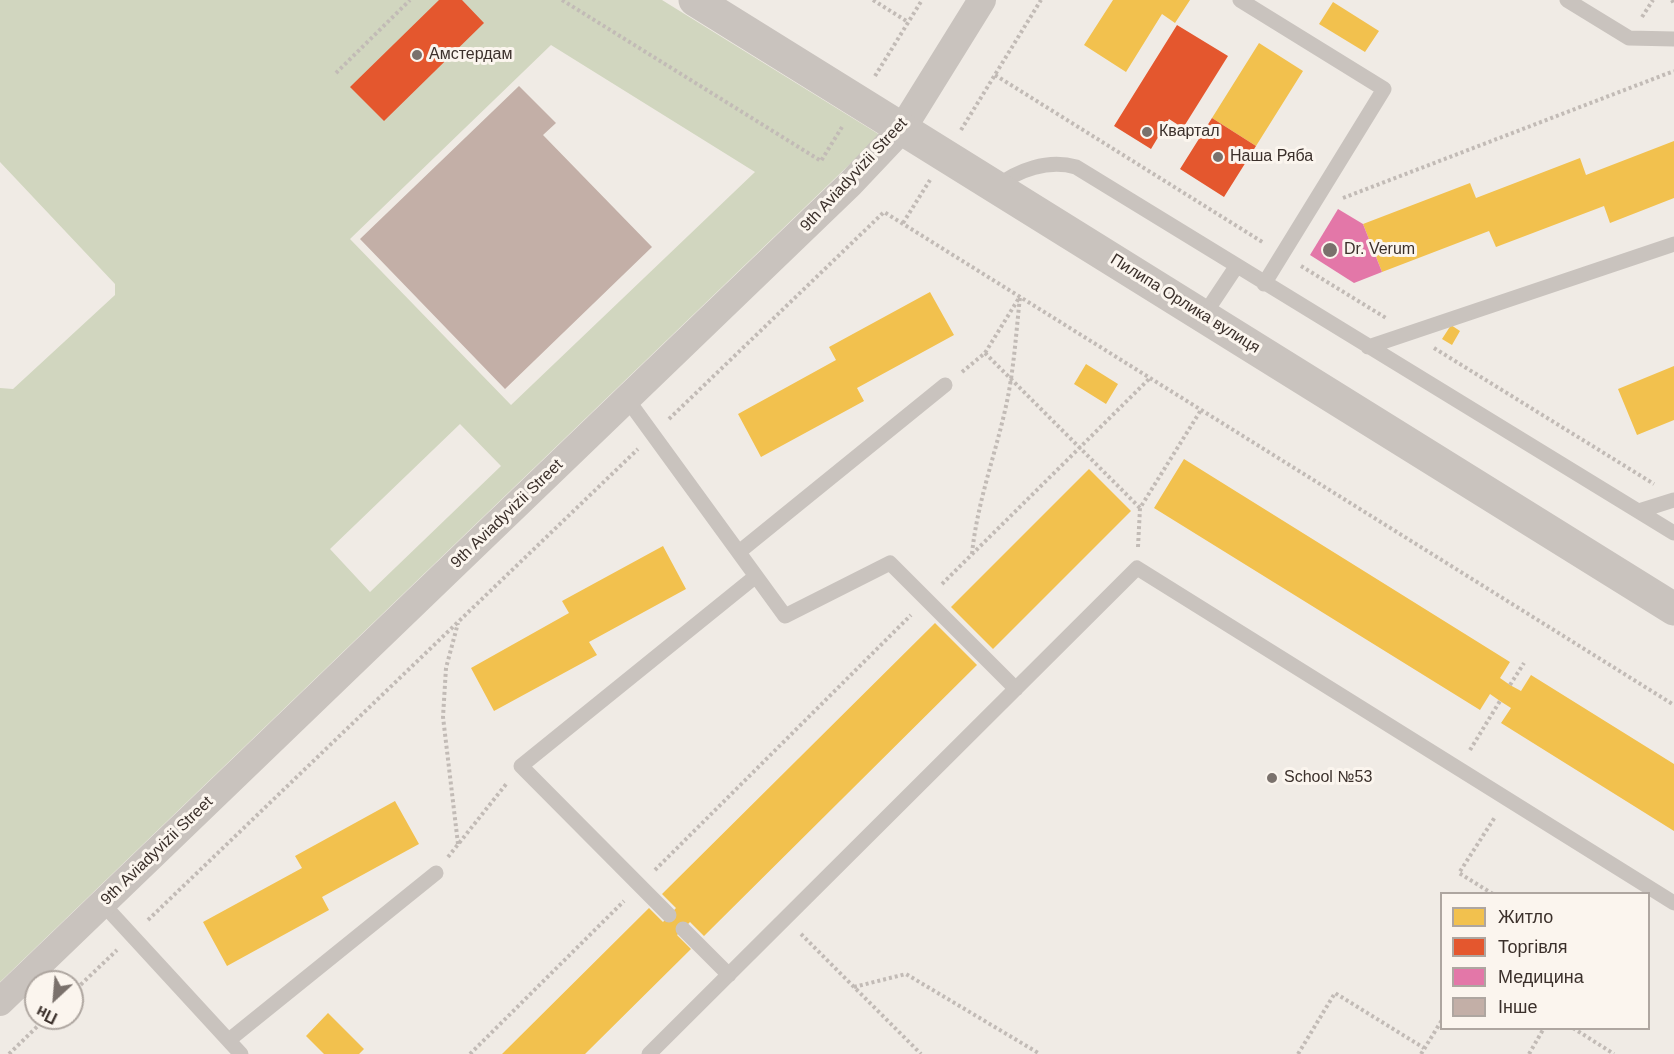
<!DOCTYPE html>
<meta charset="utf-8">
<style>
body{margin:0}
#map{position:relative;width:1674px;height:1054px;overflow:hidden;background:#f0ebe5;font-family:Arial,sans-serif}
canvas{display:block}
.legend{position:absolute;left:1440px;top:892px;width:210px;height:138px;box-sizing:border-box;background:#fbf5ee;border:2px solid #aea6a0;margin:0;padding:8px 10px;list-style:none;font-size:18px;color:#3b302b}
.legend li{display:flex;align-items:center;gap:12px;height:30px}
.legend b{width:30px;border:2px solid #aea6a0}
.north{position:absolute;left:24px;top:970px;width:60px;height:60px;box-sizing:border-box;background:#fbf5ee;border:2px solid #aea6a0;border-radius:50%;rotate:206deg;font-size:16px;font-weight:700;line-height:24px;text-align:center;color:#3b302b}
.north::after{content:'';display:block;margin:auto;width:21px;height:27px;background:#7a716c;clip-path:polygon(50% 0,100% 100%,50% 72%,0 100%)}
</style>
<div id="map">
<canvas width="1674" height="1054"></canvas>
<ul class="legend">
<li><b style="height:16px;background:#f2c14e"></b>Житло</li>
<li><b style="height:16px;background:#e4572e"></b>Торгівля</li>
<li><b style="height:16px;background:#e377a8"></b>Медицина</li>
<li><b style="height:16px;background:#c3afa7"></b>Інше</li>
</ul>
<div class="north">Пн</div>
</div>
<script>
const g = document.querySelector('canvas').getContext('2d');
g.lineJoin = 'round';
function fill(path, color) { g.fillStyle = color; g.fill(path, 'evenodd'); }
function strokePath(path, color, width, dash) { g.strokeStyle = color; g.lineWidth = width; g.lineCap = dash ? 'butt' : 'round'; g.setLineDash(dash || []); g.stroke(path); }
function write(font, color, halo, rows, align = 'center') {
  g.font = font + ' Arial,sans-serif'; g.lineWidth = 6; g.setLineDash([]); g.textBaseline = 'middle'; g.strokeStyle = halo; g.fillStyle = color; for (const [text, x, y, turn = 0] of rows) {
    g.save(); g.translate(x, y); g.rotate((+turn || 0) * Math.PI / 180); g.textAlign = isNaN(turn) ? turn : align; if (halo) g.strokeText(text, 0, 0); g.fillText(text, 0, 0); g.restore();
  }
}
const green = new Path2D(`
 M0,0h662l218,135 -880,847v-594l13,1 102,-94v-11l-115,-122zM551,45l204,127 -244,233 -161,-166zM460,424l41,42 -131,126 -40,-43z`);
const homes = new Path2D(`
 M1113,0h77l-15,23 -13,-9 -36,58 -42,-27z
 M1333,2l46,29 -14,21 -46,-28z
 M1259,43l44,28 -47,75 -44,-28z
 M1674,141v57l-64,25 -6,-17 -108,41 -7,-16 -107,41 -19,-48 107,-41 6,15 104,-40 6,17z
 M930,292l24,43 -97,53 7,13 -103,56 -23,-43 98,-54 -7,-13z
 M1451,325l9,6 -8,14 -10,-6z
 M1086,364l32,20 -12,20 -32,-20z
 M1674,366v54l-37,15 -19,-46z
 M1184,459l326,203 -10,16 10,7 11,6 10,-16 143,89v67l-173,-108 10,-15 -11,-7 -10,-7 -10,16 -326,-202z
 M1089,469l42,42 -138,138 -42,-42z
 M663,546l23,43 -97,53 8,13 -103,56 -23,-43 98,-55 -7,-12z
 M935,623l42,42 -273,271 -14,-14 -13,13 14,14 -106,105h-83l147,-146 14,14 13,-14 -14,-14z
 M395,801l24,43 -97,53 7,13 -102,56 -24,-44 99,-54 -7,-12z
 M328,1013l36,36 -5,5h-35l-18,-18z`);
const shops = new Path2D(`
 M439,0h23l22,23 -100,98 -34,-34z
 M1177,25l51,31 -45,72 -14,-9 -18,30 -37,-23z
 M1212,118l44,28 -32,51 -44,-28z`);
const health = new Path2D(`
 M1338,209l25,15 19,48 -28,11 -44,-28z`);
const building = new Path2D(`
 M519,86l37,37 -13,12 109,112 -147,142 -145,-150z`);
const path = new Path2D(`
 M562,0l259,161 21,-34
 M873,0l35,22
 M1672,0l2,4
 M1642,17l11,-17
 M336,73l74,-73
 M995,75l269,168
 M875,76l47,-76
 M961,130l80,-130
 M1343,198l331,-127
 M903,223l27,-43
 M1301,266l85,52
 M1434,348l220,136
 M985,353l155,155
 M962,372l23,-19 34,-55
 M669,419l215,-207 790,493
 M1138,547l2,-39 61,-98
 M972,554c5,-51 23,-98 34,-148 8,-36 10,-73 14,-109
 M942,584l208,-206
 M1510,685l14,-22
 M1470,750l30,-49
 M458,844l-15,-127 3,-49 12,-45
 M448,857l59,-74
 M655,870l256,-255
 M1493,894l-34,-21 36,-56
 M148,920l490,-471
 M801,934l120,120
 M854,987l52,-13 134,80
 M72,993l45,-43
 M1573,1028l41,26
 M9,1054l37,-36
 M470,1054l154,-153
 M1298,1054l37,-61 89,55
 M1421,1054l21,-34
 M1529,1054l15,-26`);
const service = new Path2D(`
 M1240,0l144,89 -120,195
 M1567,0l62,38 45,1
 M996,187c22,-17 52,-28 80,-20l598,366
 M1204,315l32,-48
 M1368,347l306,-103
 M627,399l158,217 105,-53 126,126
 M1639,511l35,-11
 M739,552l206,-167
 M102,903l139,151
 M669,915l-148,-149 235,-190
 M683,929l46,46
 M229,1040l207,-167
 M649,1054l488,-486 537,335`);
const minor = new Path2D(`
 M0,1002l850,-818 52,-55 80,-129`);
const tertiary = new Path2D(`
 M695,0l979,609`);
const markers = [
 [417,55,6,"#7a716c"],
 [1147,132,6,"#7a716c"],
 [1218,157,6,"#7a716c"],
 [1330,250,8,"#7a716c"],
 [1272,778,6,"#7a716c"]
];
const poiNames = [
 ["Амстердам",429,55],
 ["Квартал",1159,132],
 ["Наша Ряба",1230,157],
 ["Dr. Verum",1344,250],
 ["School №53",1284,778]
];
const streetNames = [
 ["9th Aviadyvizii Street",854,175,-47],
 ["Пилипа Орлика вулиця",1185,304,32],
 ["9th Aviadyvizii Street",507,514,-44],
 ["9th Aviadyvizii Street",157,851,-44]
];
fill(green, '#d1d6bf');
fill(homes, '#f2c14e');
fill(shops, '#e4572e');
fill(health, '#e377a8');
fill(building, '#c3afa7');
strokePath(path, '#c2bbb6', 4, [3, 3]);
strokePath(service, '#c9c3be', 15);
strokePath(minor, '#c9c3be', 28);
strokePath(tertiary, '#c9c3be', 33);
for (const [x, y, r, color] of markers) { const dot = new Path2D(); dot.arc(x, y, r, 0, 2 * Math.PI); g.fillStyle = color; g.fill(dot); strokePath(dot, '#fbf5ee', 2); }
write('16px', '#3b302b', '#fbf5ee', poiNames, 'left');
write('16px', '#3b302b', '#fbf5ee', streetNames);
</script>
